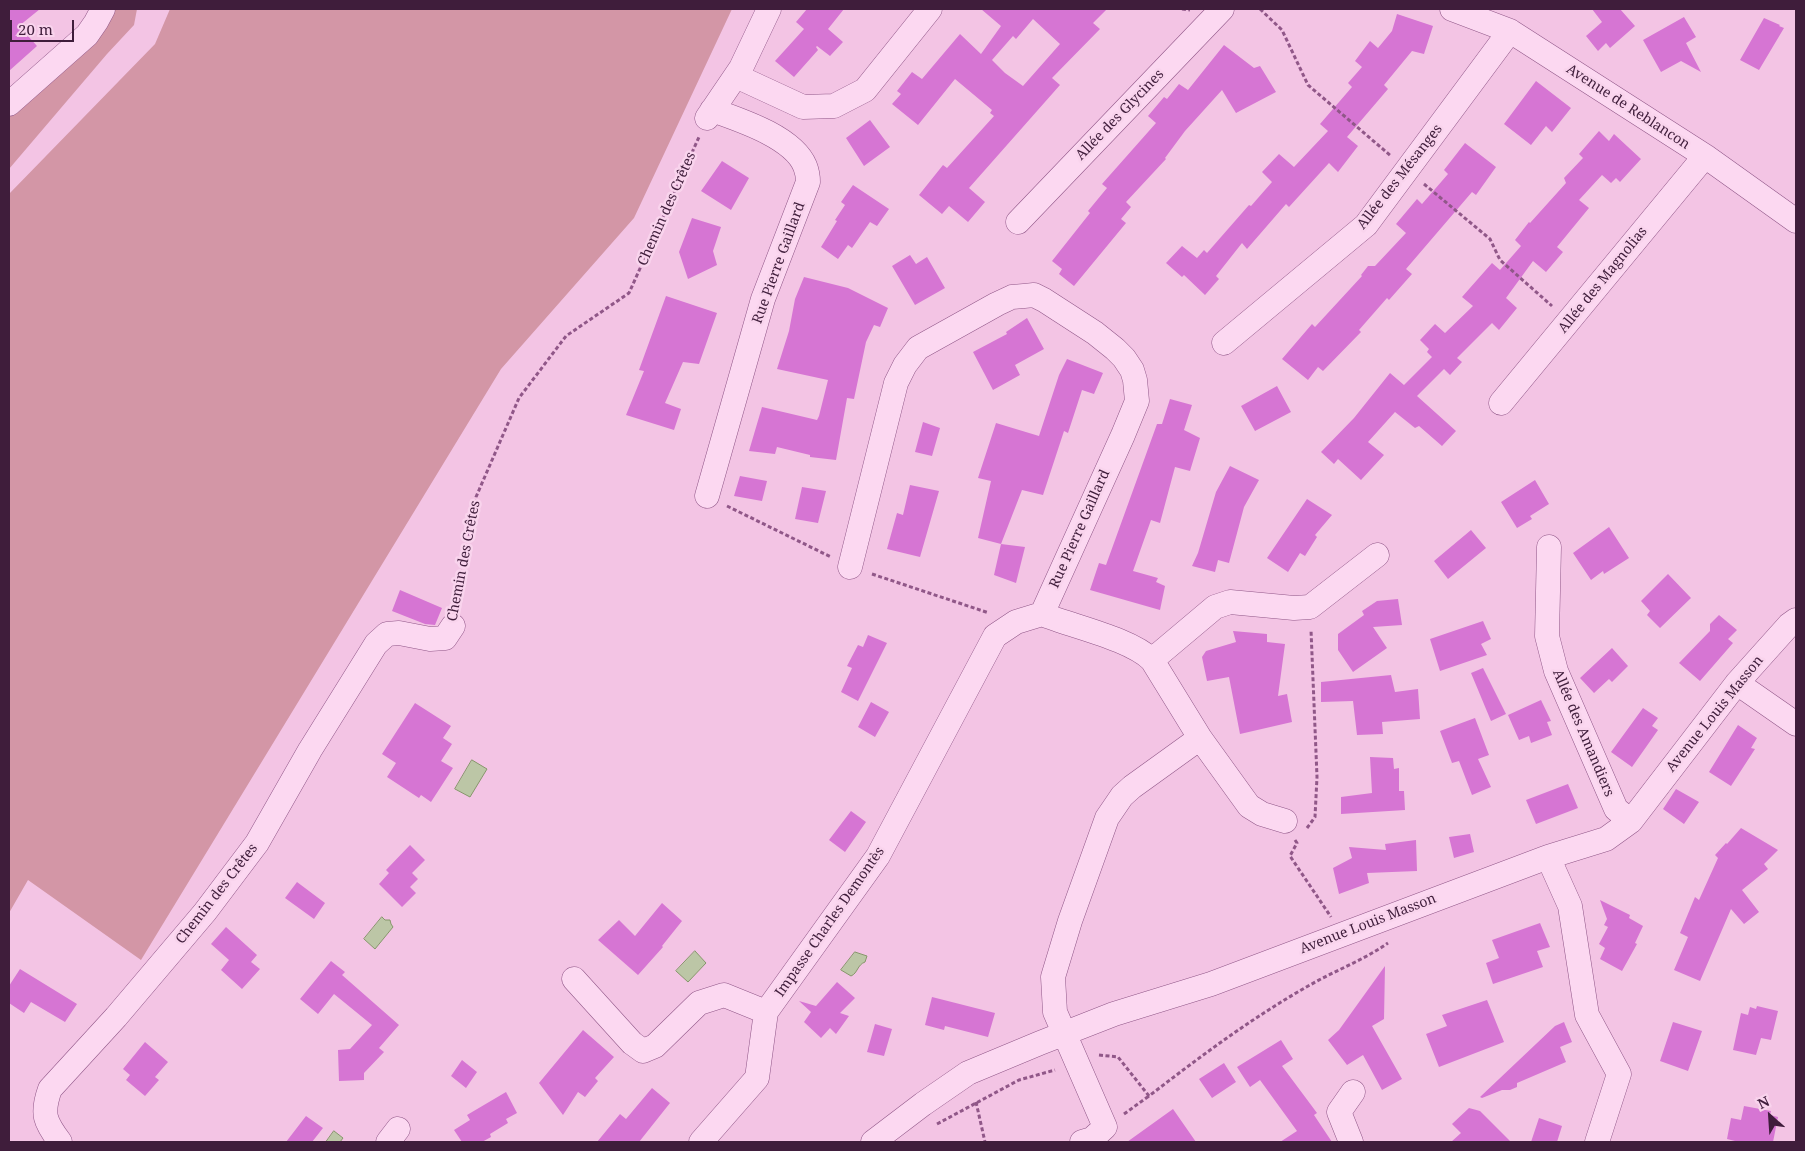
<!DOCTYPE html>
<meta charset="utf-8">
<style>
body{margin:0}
#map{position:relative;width:1805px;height:1151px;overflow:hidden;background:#f3c4e4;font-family:"Noto Serif",serif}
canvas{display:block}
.frame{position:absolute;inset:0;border:10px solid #3f1d3b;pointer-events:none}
.north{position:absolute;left:1745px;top:1091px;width:50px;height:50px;-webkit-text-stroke:4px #f9d4ed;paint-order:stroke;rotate:334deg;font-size:14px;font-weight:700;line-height:20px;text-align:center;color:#3f1d3b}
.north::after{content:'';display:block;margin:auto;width:18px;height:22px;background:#3f1d3b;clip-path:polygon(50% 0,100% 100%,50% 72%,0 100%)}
.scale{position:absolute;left:10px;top:20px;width:64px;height:22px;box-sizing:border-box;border:2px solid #3f1d3b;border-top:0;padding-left:6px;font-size:15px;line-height:18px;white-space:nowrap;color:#3f1d3b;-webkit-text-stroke:4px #f9d4ed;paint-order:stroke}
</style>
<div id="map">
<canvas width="1805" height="1151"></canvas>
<div class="frame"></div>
<div class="north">N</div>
<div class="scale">20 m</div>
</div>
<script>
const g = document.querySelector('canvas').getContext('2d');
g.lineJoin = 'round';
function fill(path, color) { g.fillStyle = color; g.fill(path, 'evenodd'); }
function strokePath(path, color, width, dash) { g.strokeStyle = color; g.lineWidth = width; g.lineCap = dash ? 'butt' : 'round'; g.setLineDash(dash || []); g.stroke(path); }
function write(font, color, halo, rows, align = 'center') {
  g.font = font + ' "Noto Serif",serif'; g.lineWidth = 5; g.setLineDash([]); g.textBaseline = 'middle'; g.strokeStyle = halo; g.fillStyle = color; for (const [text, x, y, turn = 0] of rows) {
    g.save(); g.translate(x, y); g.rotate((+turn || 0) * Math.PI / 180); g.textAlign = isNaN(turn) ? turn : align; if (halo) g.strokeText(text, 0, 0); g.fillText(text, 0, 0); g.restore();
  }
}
const green = new Path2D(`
 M110,9h27l-3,16 -27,29 -98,115 1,-19 -1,-1v-35z
 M170,9h562l-98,209 -133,151 -360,591 -113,-80 -19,33v-719l146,-150z`);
const water = new Path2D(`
 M472,760l15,9 -17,28 -15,-8z
 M382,917l3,3h5l1,4 2,3 -18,22 -11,-10z
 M695,951l11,12 -18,19 -12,-11z
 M855,952l12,4 -2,6c-8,3 -7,11 -14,14l-10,-6z
 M334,1131l9,7 -3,4h-14z`);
const building = new Path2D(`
 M9,9h31l-21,17 18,20 -28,25z
 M807,9h37l-16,20 15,13 -13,14 -13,-10 -1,1 2,3 -24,27 -19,-16 29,-32 -8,-7z
 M981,9h126l-14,14 7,6 -48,49 8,7 -91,103 16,14 -17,20 -19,-16 -7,8 -23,-19 24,-30 4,3 47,-52 -4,-3 2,-3 -37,-31 -37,46 -26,-21 9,-10 -4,-3 15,-19 10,7 38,-45 21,20 20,-28zM1033,19l27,25 -37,42 -18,-13 -13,-13 21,-24 3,3z
 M1592,9h28l15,17 -25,22 -4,-5 -8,8 -12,-15 16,-14z
 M1397,14l36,12 -9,28 -12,-3 -28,34 4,4 -41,48 11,9 -20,26 -9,-9 -40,44 -3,-3 -39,45 -5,-6 -26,33 3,3 -14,16 -21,-20 -2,2 -16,-14 16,-17 15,12 7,-8 3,3 42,-48 2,1 21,-24 -10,-10 17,-18 15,13 34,-36 -8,-7 32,-37 -4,-4 14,-16 -7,-6 15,-20 8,7 14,-17z
 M1684,17l12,20 -10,6 15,29 -20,-11 -20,11 -18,-32z
 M1764,18l16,7 -1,1 5,2 -25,42 -19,-10z
 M1224,45l30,23 6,-2 16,26 -40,21 -14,-23 -37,41 -20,27 1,1 -40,43 5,5 -10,12 5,4 -52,63 -15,-12 3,-5 -10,-8 38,-48 -2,-2 19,-23 -5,-4 54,-61 -8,-7 16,-19 3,2 12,-15 9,6z
 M1536,81l35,27 -19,24 -6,-6 -15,19 -27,-21z
 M870,120l20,27 -26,19 -18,-28z
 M1599,131l10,10 5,-7 27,25 -21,23 -4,-4 -5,5 -9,-8 -23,25 10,8 -32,39 6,5 -17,20 -13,-11 -27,37 11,10 -18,22 -7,-7 -35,35 5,4 -12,13 -6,-6 -27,27 39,35 -14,15 -23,-20 -4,2 -20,-16 -27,30 16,13 -23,25 -23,-21 -4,5 -13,-12 33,-34 36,-45 14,12 28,-28 -5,-5 2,-3 -9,-9 15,-16 10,9 28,-27 -11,-9 30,-34 8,7 21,-24 -6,-6 14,-18 1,1 36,-40 -2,-5 19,-20 -4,-4z
 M1465,143l31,24 -20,28 -4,-3 -66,77 6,5 -23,26 -2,-2 -28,32 2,2 -38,39 -5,-4 -10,13 -26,-21 30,-35 3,3 47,-51 -1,-1 7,-9h7l31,-33 -10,-9 21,-25 5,5 26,-30 -4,-4z
 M722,161l27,17 -18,32 -30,-19z
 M853,185l36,24 -12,17 -7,-4 -18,26 -4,-3 -10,14 -17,-12 16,-26 -2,-1 10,-15 -4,-3z
 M692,218l29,9 -8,24 4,14 -29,14 -9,-27z
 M910,255l6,9 11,-7 18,31 -30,17 -23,-39z
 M804,277l44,11 40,20 -8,19 -6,-2 -8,17 -12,57 -7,-1 -11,62 -26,-3v-2l-33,-8 -2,7 -26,-3 13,-44 55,13 2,-4 9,-36 -51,-11 12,-38 6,-32z
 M666,296l51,17 -18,51 -16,-2 -18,41 16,6 -7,21 -48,-15 18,-44 -5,-1z
 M1027,318l17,31 -29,16 5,10 -27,15 -20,-38 34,-18 -1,-2z
 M1067,359l36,14 -9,21 -12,-4 -14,43 -4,-2 -21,64 -21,-5 -21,54 -23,-6 13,-57 -13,-3 18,-55 43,13 20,-61z
 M1277,386l14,26 -36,19 -14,-25z
 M1170,399l22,6 -8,25 16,8 -10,33 -15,-4 -15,56 -9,-3 -18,51 25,7 -2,4 9,4 -5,24 -70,-20 9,-27 7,2 51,-141h5z
 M923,422l17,6 -8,28 -17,-4z
 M1230,466l29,14 -15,27 -15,56 -11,-3 -3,12 -23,-6 6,-13 18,-61z
 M740,476l27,5 -5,20 -28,-5z
 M1535,480l14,24 -19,12 2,3 -15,9 -16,-26z
 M910,485l29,6 -19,66 -33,-8 10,-36 6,2z
 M802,487l24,4 -8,32 -23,-4z
 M1307,499l25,16 -17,20 2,2 -12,19 -5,-3 -12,19 -21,-14z
 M1609,527l20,31 -25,16 -1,-3 -12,9 -18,-27z
 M1471,530l15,18 -38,31 -14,-18z
 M1001,544l24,3 -9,36 -22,-8z
 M1668,574l23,24 -31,30 -13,-13 3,-4 -9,-10z
 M400,590l42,18 -7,17 -10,-1 -33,-13z
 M1398,599l4,26 -29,2 14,21 -34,24 -15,-22v-16l26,-19 -2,-4 15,-10z
 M1719,615l18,15 -9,9 5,4 -33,38 -21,-18 31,-32v-7z
 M1483,621l8,18 -10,5 6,11 -47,16 -10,-32z
 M1233,631l34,3v8l18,2 -7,52 9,-2 5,28 -52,12 -11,-57 -22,4 -5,-24 4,-6 30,-9z
 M868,635l19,8 -29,58 -17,-9 11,-24 -5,-2 11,-21 5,2z
 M1612,648l16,18 -16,16 -3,-3 -15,14 -14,-15z
 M1483,668l23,46 -15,7 -20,-48z
 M1391,675l4,17 23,-3 2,30 -38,3 1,12 -26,1 -4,-34 -32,1v-20z
 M1541,700l10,21 -4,1 5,13 -21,8 -2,-7 -10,4 -11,-25z
 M871,702l18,10 -14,25 -17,-10z
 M415,703l36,23 -8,12 9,6 -11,17 12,7 -22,34 -10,-7 -2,3 -32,-21 9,-14 -14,-9z
 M1643,708l15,10 -6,8 6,4 -26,37 -21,-15z
 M1475,718l14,37 -11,4 13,28 -19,8 -13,-34 -7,2 -12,-32z
 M1738,725l19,13 -6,10 4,1 -24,37 -22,-14z
 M1370,757l23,1 1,11 5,-1v23h5l1,19 -64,4v-17l31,-4z
 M1568,784l10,24 -42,16 -10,-24z
 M1676,789l23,13 -15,22 -21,-15z
 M851,811l15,11 -21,30 -16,-12z
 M1741,828l37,22 -14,14 4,5 -26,21 17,22 -15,12 -13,-15 -31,72 -26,-11 14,-33 -8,-4 15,-36 4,3 19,-42 -3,-3 11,-12 1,1z
 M1470,834l4,18 -20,6 -5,-21z
 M1416,840l1,31 -50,2 2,10 -30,11 -6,-26 19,-10 -3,-11 37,3 -1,-6z
 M410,845l15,15 -13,13 6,6 -8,8 6,6 -14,14 -23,-23 10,-11 -3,-3z
 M297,882l28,21 -11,16 -29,-21z
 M1600,900l30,15 -1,3 14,8 -8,17 2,1 -15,27 -22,-12 5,-11 -6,-4 9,-17 -4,-2 3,-6z
 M662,903l20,18 -20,25 1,1 -25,28 -40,-35 21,-20 16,16z
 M1540,923l10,24 -13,4 6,16 -50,17 -7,-21 13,-5 -7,-18z
 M226,927l31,28 -6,7 9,7 -18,20 -21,-19 8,-10 -18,-16z
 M331,961l14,11 -3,3 57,50 -20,23 5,4 -20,21v7l-25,1 -1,-31 12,-1 22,-24 -38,-31 -16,20 -18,-15z
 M1385,966l-1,53 -12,7 30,53 -20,11 -19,-35 -16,10 -19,-25 11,-10z
 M20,969l57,35 -12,18 -34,-20 -7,11 -15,-10v-17z
 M837,982l18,16 -15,15 9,3 -13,18 -6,-6 -9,10 -17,-16 7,-10 -12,-11 17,5z
 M932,997l63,16 -7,24 -43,-11 -1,4 -19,-5z
 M1487,1000l17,42 -65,25 -13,-33 21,-8 -5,-11z
 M1757,1006l21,5 -7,29 -10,-2 -5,17 -23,-5 8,-37 7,2 2,-8 6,2z
 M1564,1022l8,20 -12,5 6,15 -49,21v4l-7,3h-8l-20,8 -2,-1 75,-71z
 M1673,1022l29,9 -14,40 -28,-10z
 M875,1024l17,5 -8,27 -17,-4z
 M583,1030l31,27 -19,21 3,3 -13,16 -7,-5 -15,23 -24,-32z
 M1281,1040l12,19 -11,7 35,47 -3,2 18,27h-52l17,-11 -37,-51 -10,7 -13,-20z
 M145,1042l23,20 -13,15 4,3 -14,16 -19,-16 4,-5 -7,-6z
 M462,1060l15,12 -11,16 -15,-12z
 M1224,1063l12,19 -24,16 -13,-19z
 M652,1088l18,15 -31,39h-42l23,-28 6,5z
 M506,1092l11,21 -11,6 2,4 -18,11 1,3 -9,5h-20l-8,-12 16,-10 -3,-5z
 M1744,1106l27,5 -1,4 8,2 -5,25h-34l-12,-3 4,-21 10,2z
 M1469,1108l11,3 31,31h-60l10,-9 -9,-9z
 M1173,1109l23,33h-69z
 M306,1116l17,12 -11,14h-26z
 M1539,1118l23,8 -5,16h-26z`);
const path = new Path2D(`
 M1182,9l8,1
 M1260,9l22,21 26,55 83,71
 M1424,184l66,55 10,21 52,46
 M727,506l104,51
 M872,574l117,39
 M456,606l20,-109 43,-99 47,-62 63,-43 70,-156
 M1307,828l8,-11 2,-40 -6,-147
 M1295,840l2,3 -7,13 41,61
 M1099,1055l19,2 31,39c52,-40 104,-79 161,-111 26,-15 54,-25 78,-42
 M976,1102l9,40
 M1124,1114l25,-18
 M937,1124l82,-44 36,-10`);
const minor = new Path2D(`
 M1452,9l58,22 195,125 91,65
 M736,76l67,31 31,-1 31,-16 65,-81
 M9,104l78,-69 9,-13 7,-13
 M707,118l34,-50 28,-59
 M1018,222l204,-213
 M1224,343l142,-118 144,-194
 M1501,403l204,-247
 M707,496l56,-197 45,-117c0,-5 -1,-11 -3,-16 -12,-29 -65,-46 -93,-56
 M1549,547l-2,89 9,35 60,138 15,12
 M850,567l46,-184 9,-18 13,-17 79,-44 15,-7 12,-1 10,-1 10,5 51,33 20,16 9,9 8,12 3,10 2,21 -14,34 -81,179c31,13 87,24 110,46l48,78 -68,49 -10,9 -15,22 -37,103 -17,56 2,35 50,115 -13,12 -10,3
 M1152,660l63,-53 15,-5 64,6 16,-1 67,-52
 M1737,683l59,41
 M1200,738l49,68 13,8 23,7
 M1548,857l22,49 17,109 32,59 -22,68
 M574,979l58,64 11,8 12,-5 44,-43 25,-8 42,17
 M60,1142c-15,-20 -19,-28 -10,-53l66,-72 89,-105 52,-69 53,-93 66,-106 11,-10 12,-1 31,6 15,-1 8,-12
 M388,1142l10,-13
 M701,1142l56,-64 9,-66 112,-156 117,-220 21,-14 26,-8
 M873,1142l50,-38 45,-31 72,-30 74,-29 97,-30 337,-127 58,-18 25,-18 106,-138 52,-58 7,-5
 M1351,1142l-12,-30 14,-20`);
const streetNames = [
 ["Avenue de Reblancon",1628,107,33],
 ["Allée des Glycines",1120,115,-46],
 ["Allée des Mésanges",1400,177,-52],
 ["Chemin des Crêtes",667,209,-66],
 ["Rue Pierre Gaillard",779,263,-70],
 ["Allée des Magnolias",1603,280,-51],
 ["Rue Pierre Gaillard",1080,529,-66],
 ["Chemin des Crêtes",464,561,-79],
 ["Avenue Louis Masson",1715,714,-51],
 ["Allée des Amandiers",1583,733,67],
 ["Chemin des Crêtes",217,894,-52],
 ["Impasse Charles Demontès",830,922,-55],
 ["Avenue Louis Masson",1368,924,-21]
];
fill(green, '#d396a6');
fill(water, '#bcc6a6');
strokePath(water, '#86966b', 1);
fill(building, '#d675d3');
strokePath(minor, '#905788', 25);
strokePath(path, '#905788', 3, [4, 2.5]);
strokePath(minor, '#fcd8f1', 24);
write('14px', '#3f1d3b', '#f9d4ed', streetNames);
</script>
